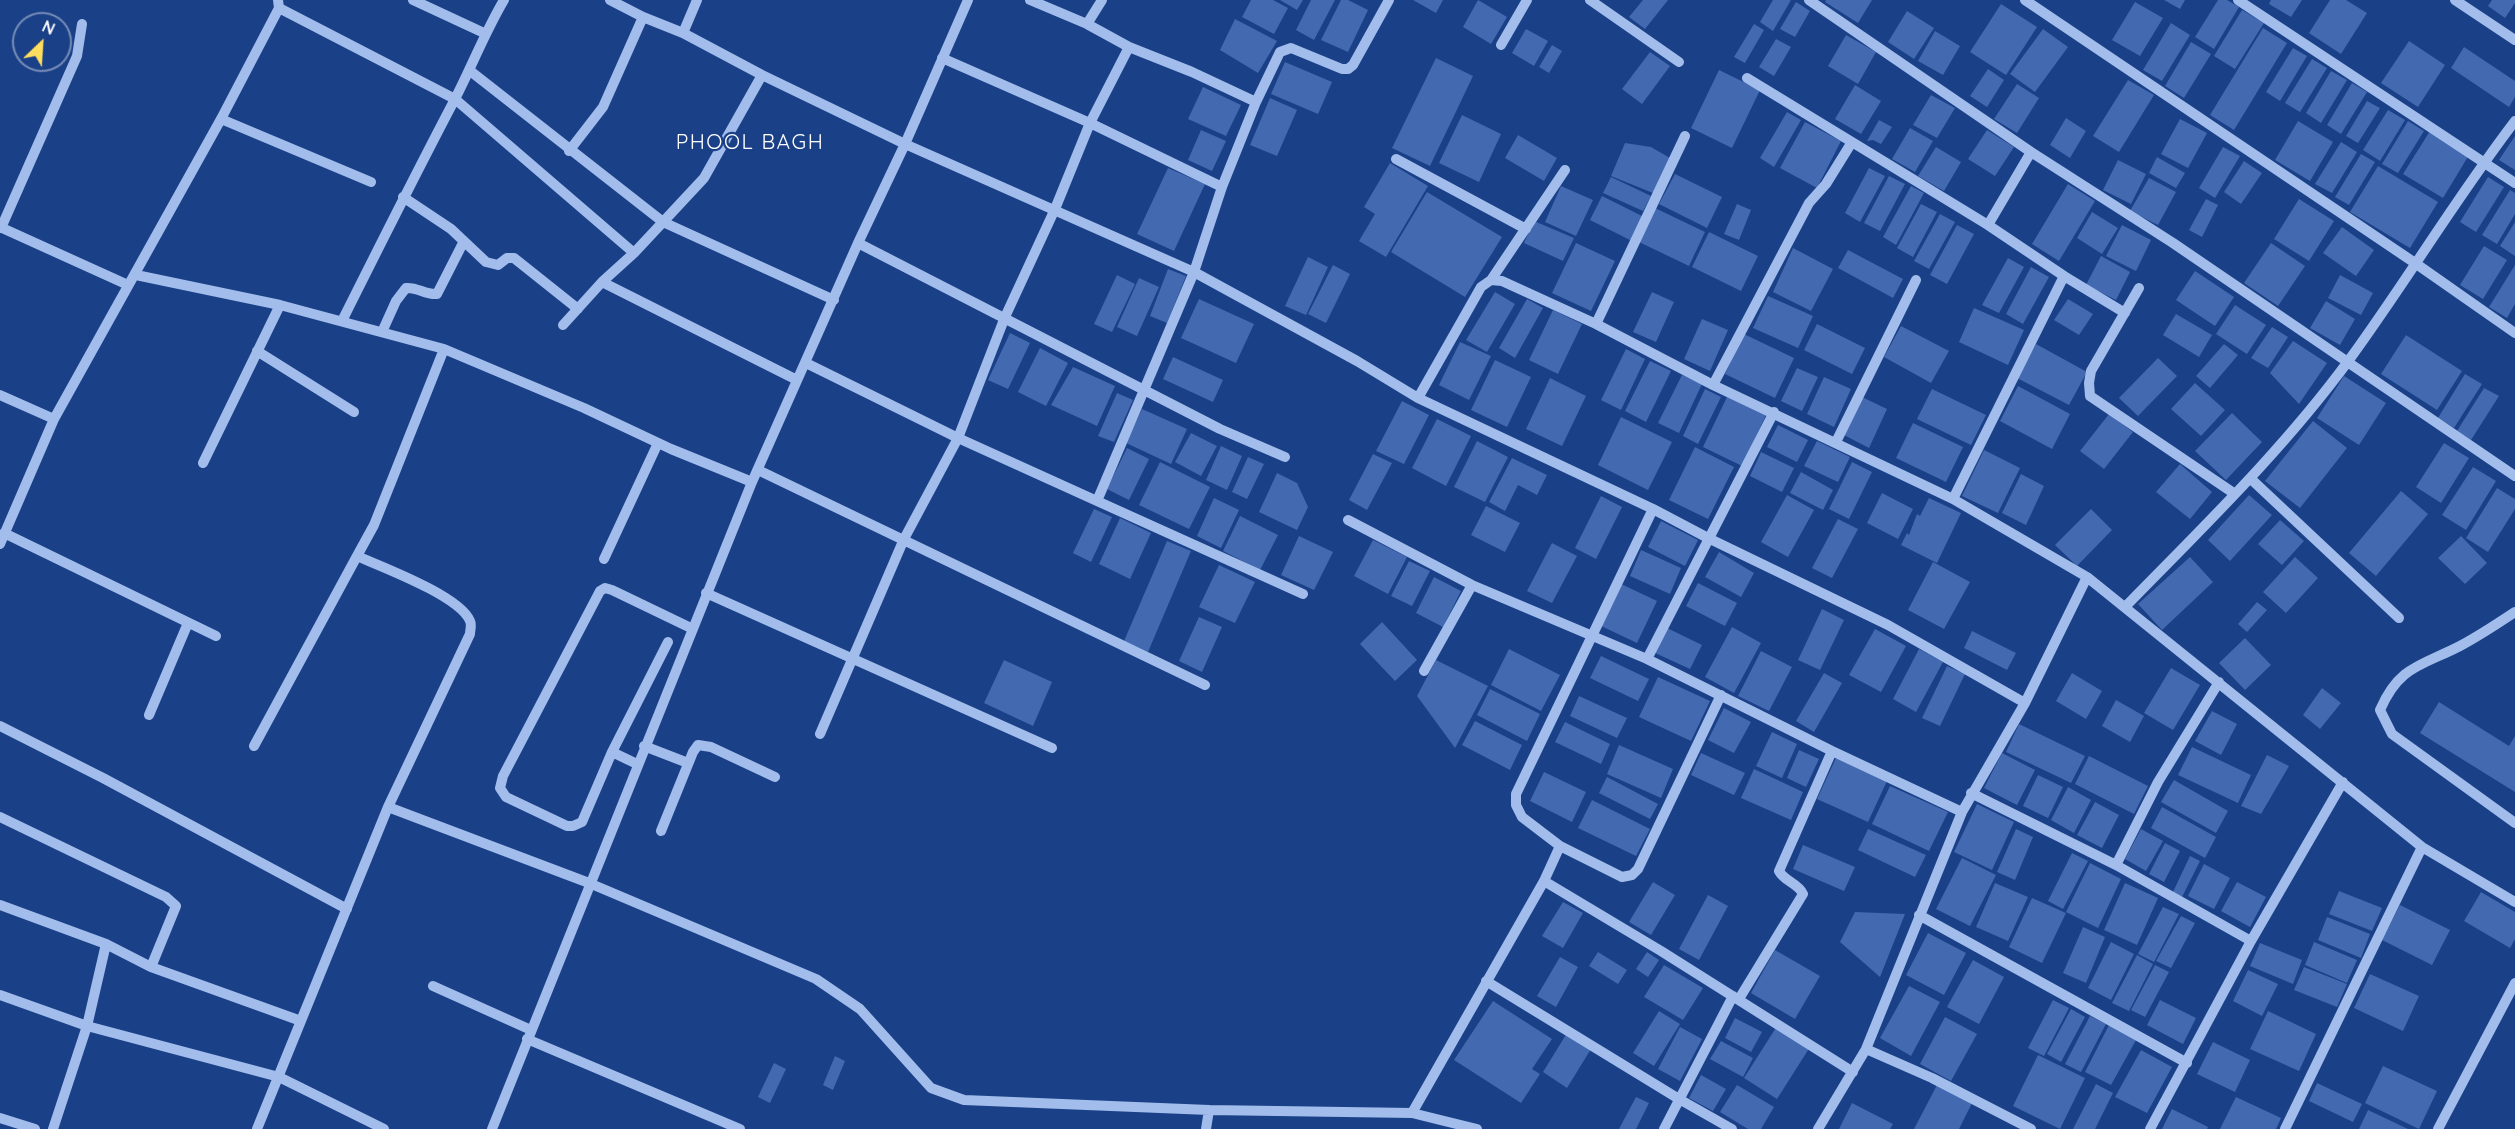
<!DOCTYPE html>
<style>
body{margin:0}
#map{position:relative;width:2515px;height:1129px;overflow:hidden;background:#1a4087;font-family:Quicksand,sans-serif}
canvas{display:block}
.north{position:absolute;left:12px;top:12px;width:60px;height:60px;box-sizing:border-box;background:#1a4087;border:2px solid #768cb7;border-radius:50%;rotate:25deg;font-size:16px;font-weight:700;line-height:24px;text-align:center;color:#fff}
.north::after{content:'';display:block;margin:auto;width:21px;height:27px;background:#fede5e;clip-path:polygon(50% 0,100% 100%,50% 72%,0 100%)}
</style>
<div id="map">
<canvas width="2515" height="1129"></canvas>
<div class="north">N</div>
</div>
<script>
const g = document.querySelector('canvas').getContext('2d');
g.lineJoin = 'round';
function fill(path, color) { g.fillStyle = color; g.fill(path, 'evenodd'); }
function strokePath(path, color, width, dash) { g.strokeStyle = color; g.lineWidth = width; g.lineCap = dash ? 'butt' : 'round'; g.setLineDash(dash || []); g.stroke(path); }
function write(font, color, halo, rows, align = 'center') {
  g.font = font + ' Quicksand,sans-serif'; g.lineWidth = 4.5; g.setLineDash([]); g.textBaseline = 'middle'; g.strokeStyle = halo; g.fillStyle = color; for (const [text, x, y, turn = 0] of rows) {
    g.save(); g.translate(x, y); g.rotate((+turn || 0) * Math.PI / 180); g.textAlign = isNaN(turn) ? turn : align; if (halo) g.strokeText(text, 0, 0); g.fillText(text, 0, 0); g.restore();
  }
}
const building = new Path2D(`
 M1251,0h22l15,8 -14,26 -32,-17z
 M1280,0h23l-6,10z
 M1311,0h24l-21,40 -18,-10z
 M1341,0h7l20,10 -20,42 -27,-12z
 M1413,0h30l-7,13z
 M1478,0l29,17 -16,27 -28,-17z
 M1643,0h25l-23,29 -16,-12z
 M1773,0h18l-18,31 -13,-9z
 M1826,0h46l-14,23 -33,-21z
 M2164,0h21l-5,9z
 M2218,0h9l12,7 -25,42 -19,-12z
 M2271,0h31l-11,17 -22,-13z
 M2330,0h16l21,13 -26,41 -32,-21z
 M2492,0h23v3l-10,15 -17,-12z
 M1796,2l14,9 -15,26 -15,-8z
 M2135,2l28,16 -23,38 -28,-16z
 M2001,4l36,23 -31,48 -36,-23z
 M2242,10l22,13 -29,46 -21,-13z
 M1907,11l27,17 -20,31 -26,-17z
 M1235,19l42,22 -19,32 -38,-23z
 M2171,23l19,12 -28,46 -19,-11z
 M1754,24l10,6 -19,33 -11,-6z
 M2263,28l24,15 -53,87 -24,-15z
 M1526,29l22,12 -14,25 -22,-13z
 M2043,29l25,18 -33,45 -25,-18z
 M1935,31l25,15 -17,29 -25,-14z
 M1846,35l30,17 -18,32 -30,-18z
 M1776,39l15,8 -17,29 -15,-9z
 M2409,41l36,24 -27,42 -37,-24z
 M2191,42l20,12 -27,44 -19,-12z
 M1552,45l10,6 -13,22 -10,-6z
 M2464,47l51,34v16l-6,10 -58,-39z
 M2293,48l14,8 -27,45 -14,-9z
 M1650,52l20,14 -28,38 -20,-15z
 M1436,58l37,18 -43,90 -38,-18z
 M2312,59l15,9 -27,44 -15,-9z
 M1285,62l47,20 -14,32 -47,-20z
 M1988,69l16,11 -17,27 -17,-11z
 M1719,70l41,20 -28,58 -41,-20z
 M2331,71l16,9 -26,43 -15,-10z
 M2128,80l26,15 -35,57 -26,-16z
 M2352,83l15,9 -26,42 -14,-9z
 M2017,84l22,14 -22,35 -23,-14z
 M1855,85l26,16 -20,33 -26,-15z
 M1203,87l38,18 -15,31 -38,-17z
 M1931,95l24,13 -18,30 -24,-13z
 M1270,98l27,12 -20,46 -27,-11z
 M2367,101l13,7 -22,35 -12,-7z
 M2388,110l17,10 -25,41 -17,-11z
 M1787,112l14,8 -27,47 -14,-9z
 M1462,115l39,19 -22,48 -40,-19z
 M2066,118l20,13 -16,27 -20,-13z
 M2180,119l27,14 -19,35 -27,-14z
 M1879,120l13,7 -11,17 -8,-4 -6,1z
 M2298,121l35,21 -23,39 -35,-21z
 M2408,121l16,10 -26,42 -16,-9z
 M1805,122l36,19 -24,47 -37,-20z
 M1910,128l23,13 -18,31 -23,-13z
 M1201,130l25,11 -14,30 -24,-11z
 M1987,130l27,17 -19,29 -27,-17z
 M2430,131l39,24 -26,43 -40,-24z
 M1518,135l39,23 -13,23 -39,-23z
 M2515,136v34l-16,-10z
 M2341,142l16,10 -25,41 -17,-9z
 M1625,143l26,4 19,11 -17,35 -42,-17z
 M1936,147l25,15 -17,29 -26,-15z
 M2223,147l17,9 -25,42 -16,-10z
 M2361,154l14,8 -26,43 -14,-8z
 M2157,157l28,16 -9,15 -27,-15z
 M2118,160l28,14 -15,30 -28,-14z
 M2244,161l18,12 -21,31 -17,-12z
 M1390,163l38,23 -42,71 -27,-16 16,-27 -11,-7z
 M2378,166l60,36 -28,46 -60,-36z
 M1168,168l37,16 -31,67 -37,-17z
 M1869,168l16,8 -25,46 -15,-9z
 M1675,174l47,23 -15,31 -48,-24z
 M1889,176l16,8 -25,47 -16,-8z
 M1611,177l40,19 -8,15 -40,-18z
 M2488,177l16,10 -28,45 -16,-10z
 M2149,178l27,14 -18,33 -28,-14z
 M2068,184l27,17 -36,60 -27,-17z
 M1561,186l32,14 -17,36 -31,-14z
 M1911,186l13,7 -28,52 -13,-8z
 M2510,190l5,3v21l-18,30 -15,-9z
 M1427,192l75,45 -37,60 -74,-45z
 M1602,196l42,21 -12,24 -42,-21z
 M2206,199l12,6 -16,32 -13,-7z
 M2299,199l35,22 -25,40 -35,-22z
 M1737,204l14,6 -12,30 -15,-6z
 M1921,204l16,8 -24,45 -16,-9z
 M1655,208l50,24 -16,34 -50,-24z
 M2092,212l26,16 -16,26 -25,-16z
 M1940,214l15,8 -26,47 -15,-8z
 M1534,221l40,17 -11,23 -39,-18z
 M2515,222v34l-15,-10z
 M1957,225l17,9 -27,50 -17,-9z
 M2122,225l29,15 -15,31 -30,-15z
 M2342,227l32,23 -18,26 -33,-23z
 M1709,232l49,24 -17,35 -49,-24z
 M1576,243l39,18 -24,50 -39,-18z
 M2271,243l34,23 -27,40 -34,-23z
 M2484,246l23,14 -24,39 -23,-14z
 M1793,248l40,21 -22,42 -38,-19z
 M1848,250l55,29 -10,19 -55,-30z
 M2101,256l29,16 -14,28 -30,-15z
 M1308,257l20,10 -22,48 -21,-9z
 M2008,258l16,9 -25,46 -17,-8z
 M1333,265l17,9 -24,49 -18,-9z
 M2515,265v39l-8,14 -18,-11z
 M2031,267l18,10 -26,47 -17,-10z
 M1168,269l18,7 -19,47 -17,-7z
 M2195,271l39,26 -19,29 -39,-26z
 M1117,275l18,9 -23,48 -18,-8z
 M2340,275l33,18 -12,22 -33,-17z
 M1139,278l20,9 -22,49 -20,-9z
 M1495,292l20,12 -28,48 -21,-12z
 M1652,292l22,10 -18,40 -23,-10z
 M1768,296l45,20 -15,32 -45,-20z
 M1199,299l55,25 -18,39 -55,-25z
 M1527,299l16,9 -28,50 -16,-10z
 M2068,299l25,15 -14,21 -25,-15z
 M2326,301l29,18 -15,26 -30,-17z
 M2235,305l31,20 -19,29 -31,-20z
 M1974,308l50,22 -16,35 -49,-23z
 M1553,310l29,14 -24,50 -29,-14z
 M2176,314l36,21 -13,22 -36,-22z
 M1702,319l26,11 -18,41 -26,-12z
 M1817,324l48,24 -13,26 -48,-24z
 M1901,326l48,25 -18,32 -47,-26z
 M2272,327l16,10 -20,31 -17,-10z
 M1010,333l20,10 -22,46 -20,-9z
 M1744,334l50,24 -19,40 -50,-24z
 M2406,335l56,36 -25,39 -56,-36z
 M2293,341l34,22 -28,41 -29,-31z
 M1460,342l31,14 -22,44 -30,-15z
 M2036,344l51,28 -18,33 -52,-27z
 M2224,344l14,11 -28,33 -14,-12z
 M1040,348l28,15 -22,43 -28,-14z
 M1626,349l19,10 -24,51 -20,-10z
 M1173,357l50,23 -10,22 -50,-23z
 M2158,358l19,18 -39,40 -19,-18z
 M1495,360l36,17 -24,50 -36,-17z
 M1650,361l21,10 -25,51 -21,-11z
 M1073,367l42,19 -18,40 -46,-21z
 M1797,368l21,9 -16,34 -21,-10z
 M2465,374l17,10 -28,44 -16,-10z
 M1682,375l20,9 -23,49 -21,-10z
 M2344,376l42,27 -27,42 -42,-27z
 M1824,377l27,12 -17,38 -27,-13z
 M1550,378l36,18 -24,50 -36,-17z
 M2195,383l30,27 -24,26 -30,-27z
 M2018,386l52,28 -18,35 -52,-28z
 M2484,388l15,8 -28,44 -14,-9z
 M1705,389l16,8 -23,47 -15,-8z
 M1932,389l54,26 -15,30 -54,-26z
 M1117,393l16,7 -19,42 -16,-6z
 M1727,397l39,18 -24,51 -39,-19z
 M1862,397l25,12 -18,39 -25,-13z
 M1402,401l27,14 -25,49 -28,-13z
 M1142,409l45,20 -16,35 -45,-21z
 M2232,413l30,29 -36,38 -31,-29z
 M2109,414l24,18 -29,37 -24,-18z
 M1621,417l51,25 -24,48 -50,-25z
 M1437,419l34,17 -25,50 -34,-18z
 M2313,421l34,27 -47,60 -35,-27z
 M1913,423l50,24 -17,35 -50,-24z
 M1778,425l30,15 -11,22 -30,-15z
 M1191,433l26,13 -16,30 -26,-14z
 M1477,441l31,16 -23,45 -31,-15z
 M1817,441l33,16 -12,25 -34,-16z
 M2444,443l25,15 -28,45 -25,-16z
 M1221,446l21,10 -15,34 -21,-10z
 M1695,447l39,20 -26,52 -39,-19z
 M1127,448l22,11 -20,41 -22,-11z
 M1984,450l36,18 -22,45 -36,-17z
 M1761,452l33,16 -12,24 -32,-16z
 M1373,454l19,9 -25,47 -18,-10z
 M1248,457l16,7 -17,35 -15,-7z
 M1512,458l35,17 -10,20 -19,-10 -13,26 -16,-9z
 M1160,462l50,25 -21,42 -50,-24z
 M1852,462l20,10 -23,47 -20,-10z
 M2180,464l32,28 -22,27 -34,-27z
 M2473,467l23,14 -30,49 -24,-15z
 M1801,472l32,18 -10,20 -33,-17z
 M1277,473l20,10 11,24 -11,23 -38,-18z
 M2021,474l23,12 -18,39 -24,-12z
 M2497,488l18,11v10l-27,43 -22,-14z
 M2401,491l27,23 -52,62 -27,-23z
 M1882,493l31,16 -15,30 -31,-16z
 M1787,495l27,15 -26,47 -27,-15z
 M2249,495l23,20 -42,46 -22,-21z
 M1601,496l21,11 -26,52 -21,-11z
 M1214,498l25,12 -18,38 -24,-12z
 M1929,498l32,15 -24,50 -36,-18 6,-12 2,2 8,-21 3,2z
 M1486,506l34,17 -15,29 -34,-17z
 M1094,509l18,8 -21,45 -18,-9z
 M2091,509l21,21 -35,36 -22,-21z
 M1240,516l38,19 -18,35 -37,-19z
 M1120,518l31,15 -21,46 -31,-15z
 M1838,519l20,10 -26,49 -20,-10z
 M2280,520l24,21 -22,24 -24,-21z
 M1661,521l37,19 -13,26 -37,-19z
 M1299,536l34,16 -19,38 -33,-15z
 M2461,536l26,27 -22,21 -27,-26z
 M1373,540l34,17 -19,37 -34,-18z
 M1167,541l24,10 -43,101 -24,-11z
 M1552,543l25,13 -25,47 -25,-12z
 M1641,550l40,18 -11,26 -40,-18z
 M1719,552l35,21 -13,24 -36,-20z
 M2190,557l23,25 -51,48 -24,-26z
 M2295,557l23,21 -32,35 -23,-21z
 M1409,561l21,10 -18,35 -21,-10z
 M1933,562l37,20 -26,47 -36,-19z
 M1219,565l36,17 -20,41 -36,-16z
 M1434,577l27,14 -18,36 -27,-14z
 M1619,583l38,18 -20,42 -38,-18z
 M1698,583l39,20 -12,23 -39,-20z
 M2257,602l10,8 -20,22 -9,-8z
 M1822,609l22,11 -24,50 -22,-10z
 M1199,617l23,10 -20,45 -23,-11z
 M1382,622l35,38 -22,21 -35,-37z
 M1665,627l37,18 -12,24 -37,-17z
 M1732,627l29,16 -27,50 -29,-16z
 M1875,629l31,17 -25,46 -32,-17z
 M1972,631l44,22 -9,17 -43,-22z
 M2245,638l26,27 -26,25 -26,-27z
 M1509,649l51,26 -19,36 -50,-26z
 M1919,649l24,13 -27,50 -23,-13z
 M1761,651l31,16 -23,44 -31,-15z
 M1601,656l48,23 -11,22 -48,-23z
 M1004,660l48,22 -19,44 -49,-23z
 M1436,660l52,26 -33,62 -38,-52z
 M1947,666l18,8 -25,52 -18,-8z
 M2171,668l29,17 -27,45 -29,-17z
 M1824,673l18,10 -28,49 -18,-11z
 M2072,673l30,18 -16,28 -30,-18z
 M1658,677l52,24 -19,40 -52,-24z
 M2322,688l19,15 -21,26 -17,-14z
 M1490,689l50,25 -13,27 -50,-26z
 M1579,696l48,22 -10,20 -47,-22z
 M2116,700l28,16 -14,26 -28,-16z
 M2439,702l70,44 6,-10v56l-95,-59z
 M1724,708l27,14 -17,31 -26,-13z
 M2212,711l25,13 -16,31 -26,-14z
 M1475,721l47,24 -12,25 -48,-25z
 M1565,722l45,22 -9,20 -46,-22z
 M2019,724l66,32 -14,27 -65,-31z
 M1772,732l25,12 -15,34 -26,-12z
 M1619,745l54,24 -12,29 -54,-24z
 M2192,747l59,28 -13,28 -60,-28z
 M1799,750l20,9 -13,28 -19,-9z
 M1701,753l44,20 -11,22 -43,-20z
 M2002,753l33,17 -18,35 -33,-17z
 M2267,755l22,11 -28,48 -20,-8z
 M2089,756l59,30 -14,28 -59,-30z
 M1836,758l51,23 -19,41 -51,-23z
 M1754,769l49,23 -12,28 -50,-22z
 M1544,772l42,20 -14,30 -42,-21z
 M2038,775l25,12 -15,31 -25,-12z
 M1607,777l51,27 -8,15 -51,-26z
 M2174,780l54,31 -12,22 -55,-31z
 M1890,786l58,26 -19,39 -57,-27z
 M2068,787l23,13 -17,33 -23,-13z
 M1592,800l58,29 -14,27 -58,-28z
 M2095,802l24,13 -17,33 -25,-13z
 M1977,804l37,18 -22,48 -38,-18z
 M2162,807l54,30 -11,21 -54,-30z
 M1868,829l58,26 -11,22 -57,-27z
 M2016,829l17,8 -18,43 -18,-8z
 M2141,829l22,12 -17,30 -21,-12z
 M2165,843l15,8 -16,31 -15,-8z
 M1803,845l52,22 -11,24 -51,-22z
 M2072,853l16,8 -25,48 -15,-8z
 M2190,856l10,5 -19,38 -9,-5z
 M1962,858l34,17 -26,51 -34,-17z
 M2090,863l31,16 -23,49 -32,-16z
 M2204,864l26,14 -16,31 -26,-13z
 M1653,882l22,13 -24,40 -22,-13z
 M2237,882l29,15 -16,30 -29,-16z
 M1995,883l33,14 -20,44 -32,-14z
 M2125,883l33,15 -21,47 -33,-15z
 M2339,891l43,17 -10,23 -43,-17z
 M2481,892l34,20v27l-5,9 -46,-27z
 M1708,895l20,11 -29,54 -20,-11z
 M2032,898l34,15 -24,50 -33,-16z
 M1563,902l20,11 -20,35 -21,-12z
 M2400,905l50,25 -18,35 -50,-25z
 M2163,907l16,7 -25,48 -16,-8z
 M1855,912l50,2 -25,63 -40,-35z
 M2181,916l14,7 -24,45 -15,-7z
 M2327,917l43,17 -9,24 -43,-18z
 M2083,927l22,10 -19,46 -23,-10z
 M1928,933l38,20 -22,42 -38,-20z
 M2111,942l23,12 -23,46 -23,-12z
 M2314,942l43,18 -10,23 -42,-18z
 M2260,943l42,17 -9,24 -43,-18z
 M1775,950l45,26 -25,43 -44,-26z
 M1598,952l29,18 -9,14 -29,-18z
 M1647,952l12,8 -11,17 -12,-8z
 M2137,955l16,9 -24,47 -17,-8z
 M1560,957l18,10 -22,40 -19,-11z
 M1973,960l31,17 -25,47 -32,-17z
 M1664,965l39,23 -20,32 -39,-23z
 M2155,965l14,7 -24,45 -14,-7z
 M2304,967l43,17 -10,23 -43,-17z
 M2248,970l30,14 -16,32 -29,-15z
 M2370,974l49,22 -16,35 -49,-23z
 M1909,986l31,16 -29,54 -31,-18z
 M2053,1000l16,8 -25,48 -16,-8z
 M2160,1000l36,18 -13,26 -36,-19z
 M1493,1001l59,38 -20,30 8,5 -19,29 -67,-43z
 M2071,1009l14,8 -24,45 -14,-8z
 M1659,1011l21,13 -26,42 -21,-13z
 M2268,1011l48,23 -17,37 -49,-22z
 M2090,1016l16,8 -25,48 -16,-8z
 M1945,1017l32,17 -26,47 -31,-17z
 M1735,1018l27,14 -11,20 -26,-14z
 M2109,1025l27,15 -25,45 -26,-13z
 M1777,1026l33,21 -33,52 -33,-21z
 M1680,1027l22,12 -22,42 -22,-12z
 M1567,1033l24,16 -24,39 -24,-16z
 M1721,1041l32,17 -10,19 -33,-18z
 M2213,1042l37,18 -15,32 -38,-18z
 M2141,1050l31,17 -25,46 -32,-16z
 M2038,1055l47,23 -25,51 -47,-23z
 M835,1056l10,5 -12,29 -10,-5z
 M774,1063l12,6 -16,34 -12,-6z
 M2383,1066l54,25 -18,38 -54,-26z
 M1701,1075l25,14 -13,22 -24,-13z
 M2317,1083l45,21 -9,18 -44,-21z
 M2096,1084l17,9 -18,36h-22z
 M1737,1085l37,22 -13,22h-13l-28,-17z
 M1937,1085l35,18 -13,26h-45z
 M1636,1097l13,6 -13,26h-17z
 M2236,1097l45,21 -5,11h-56z
 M1852,1103l41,21 -3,5h-51z
 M2172,1109l36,18 -1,2h-45z
 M2368,1110l40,19h-49z`);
const minor = new Path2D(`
 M413,0l71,33
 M610,0l33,17 40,16 79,42 143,69 289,128 163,89 61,37 235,111 55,29 180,87 137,78
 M1030,0l57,24 42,23 63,25 64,30
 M1590,0l89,62
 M1809,0l222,152 142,91 342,233
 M2025,0l390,263 100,70
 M2238,0l277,183
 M2455,0l60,40
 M279,8l176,91 179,154
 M1087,24l15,-24
 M683,33l14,-33
 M1501,45l26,-45
 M942,58l148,65 132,64
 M469,70l194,152 41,-44 58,-103
 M1747,78l241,147 76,51 61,37
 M221,119l150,63
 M569,151l34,-44 40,-90
 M1396,159l130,70
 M403,197l48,32 35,33 12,3 9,-7h7l64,51
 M1988,225l43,-73
 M0,227l128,58
 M1,228l76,-172 5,-32
 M858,243l362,186 65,28
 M136,275l144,30 164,44 -70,176 -17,31c25,11 103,40 113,65 2,4 0,9 0,13l-82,173 -131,322
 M1491,280l74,-110
 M602,282l195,98
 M2139,288l-48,83 -2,12 1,13 145,98
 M342,321c37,-74 74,-148 113,-222 17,-33 30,-67 49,-99
 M1596,324l89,-188
 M563,325l39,-43 32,-29 29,-31 171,78
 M382,332l14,-31 10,-13c12,-1 19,7 31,6l27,-53
 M444,349l140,59 87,41 81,33
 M257,351l97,61
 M806,363l152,75 139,63 97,-229 28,-85 34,-85 24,-50 11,-4 51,21h6l5,-4 36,-65
 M1713,385l96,-182 17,-19 26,-42
 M0,395l54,24
 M1418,398l63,-111 10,-7 11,1 94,43 117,61 240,114 134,78 335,270 93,55
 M1836,442l80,-162
 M203,463l77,-158
 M758,470l447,215
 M2251,479l148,139
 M1953,499l111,-223
 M1097,501l206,93
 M1653,509l-137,285v11l6,12 38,29 62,31 10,-2 6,-6 83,-174
 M1348,520l124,65 175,74 185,92 130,61
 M4,533l212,103
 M0,544l54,-125 167,-300 58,-111 -1,-8
 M604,559l54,-116
 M706,593l346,155
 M2126,606c77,-79 157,-156 223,-246 57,-78 107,-162 166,-239
 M2515,612c-18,12 -36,24 -55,34 -39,20 -61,20 -80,64l12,24 123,89
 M1647,659l127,-247
 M1424,671l48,-86
 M149,715l39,-92
 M0,726l103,52 244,131
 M820,734l84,-195 54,-101 47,-121 50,-108 35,-86 39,-76
 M254,746l103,-190
 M644,746l44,17
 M612,752l56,-110
 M637,764l-25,-12 -30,70 -9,4h-6l-61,-29 -6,-9 3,-12 97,-185 5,-3 7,2 81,39
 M1971,793l145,72 135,76
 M388,807l201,76 227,96 44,30 71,79 33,12 245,10 203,3 65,16
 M0,817l166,80 10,9 -25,61
 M661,831l32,-79 5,-7 13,2 64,30
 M2116,865l42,-83 61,-100
 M1544,881l117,70 192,121
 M0,905l106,39 45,23 150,54
 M1919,915l268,148
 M1486,981l193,118 53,30
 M433,986l98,44
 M0,995l87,31 192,51 105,52
 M1739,999l64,-105c-5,-11 -18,-12 -24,-23l53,-120
 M527,1039l213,90
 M1866,1049l66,29 99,51
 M1412,1113l132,-232 16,-35
 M0,1118l35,11
 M53,1129l34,-103 19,-82
 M492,1129l260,-647 106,-239 47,-99 63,-144
 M1206,1129l3,-19
 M1664,1129l69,-133
 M1818,1129l48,-80 96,-237 63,-109 62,-126
 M2150,1129l101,-188 92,-159
 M2285,1129l137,-282
 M2438,1129l77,-146`);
const neighbourhoodNames = [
 ["PHOOL BAGH",750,143]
];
fill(building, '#4369b0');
strokePath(minor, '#a2bdec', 10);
g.letterSpacing = '1.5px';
write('21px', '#fff', '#1a4087', neighbourhoodNames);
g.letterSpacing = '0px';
</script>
